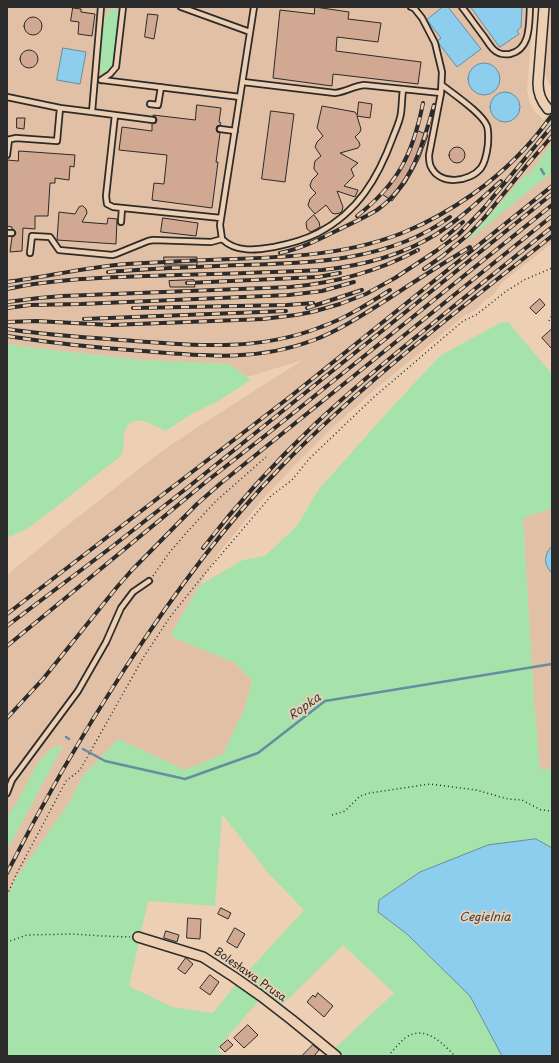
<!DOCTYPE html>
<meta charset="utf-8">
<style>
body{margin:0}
#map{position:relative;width:559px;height:1063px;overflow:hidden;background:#edcfb3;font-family:"Playpen Sans",sans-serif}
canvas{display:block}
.frame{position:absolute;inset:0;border:8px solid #2b2b2b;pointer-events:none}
</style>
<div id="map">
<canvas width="559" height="1063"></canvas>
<div class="frame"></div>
</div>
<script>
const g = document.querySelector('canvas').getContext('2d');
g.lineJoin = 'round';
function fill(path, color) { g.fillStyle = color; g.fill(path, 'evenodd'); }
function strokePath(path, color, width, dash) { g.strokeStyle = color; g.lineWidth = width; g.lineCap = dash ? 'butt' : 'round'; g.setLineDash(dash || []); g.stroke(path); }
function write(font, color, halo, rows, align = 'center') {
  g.font = font + ' "Playpen Sans",sans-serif'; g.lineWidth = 3.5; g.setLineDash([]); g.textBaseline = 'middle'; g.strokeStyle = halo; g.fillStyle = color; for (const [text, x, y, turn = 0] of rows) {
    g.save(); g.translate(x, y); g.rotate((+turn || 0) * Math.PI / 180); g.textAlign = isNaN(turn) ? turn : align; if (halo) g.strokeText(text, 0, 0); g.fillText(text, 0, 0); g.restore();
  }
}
const built = new Path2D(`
 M7,7h527l-7,82 2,12 5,10 10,9 4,-5 4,3v125l-49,39 -12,15 -6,3 -10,10 -11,6 -93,77 -38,34 -36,36 -34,36 -45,55 -48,82 65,27 17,17 -7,28 -22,46 -38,16 -67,-31 -35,37 -14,27 -54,77 -8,17v-47l56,-104 -11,2 -38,61 -7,7v-241l53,-44 101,-79 35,-24 107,-68 -56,17 -18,-13 -87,-4 -90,-10 -45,-6z
 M549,7h3v80l-3,-3 -5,-14v-8z
 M552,508v261l-12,1 -6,-70 -11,-182z`);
const green = new Path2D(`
 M111,9h5l3,5 -6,50 -2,4 -7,6 -2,-1 -2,-5c1,-13 0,-52 11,-59z
 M552,143v29l-82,67 -1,-2 15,-15 42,-48 3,1z
 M508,322l44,52v134l-29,10 11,182 6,69h12v79l-16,-9 -48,6 -68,27 -41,28 -1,12 29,22 63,62 32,60h-158l-9,-8 59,-55 -51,-48 -62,61 -16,-13 -23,-15 62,-68 -34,-35 -48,-61 -7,92 -67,-5 -19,85 43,21 41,6 24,-30 23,16 -43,50 7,7h-217v-159l8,-17 54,-77 14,-27 35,-37 67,31 38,-16 22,-46 7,-28 -17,-17 -65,-27 30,-51 43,-25 22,-4 32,-30 22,-37 74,-83 47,-50 60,-33z
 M7,344l45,6 90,10 87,4 22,16 -36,23 -20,9 -30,19c-14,-7 -35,-21 -41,3 -1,4 0,9 -1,13 0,3 -1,6 -2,9l-91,71 -23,11v-8l2,-1 -2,-9z
 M63,746l-56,104v-34c18,-20 23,-50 44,-67 3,-2 8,-3 12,-3z`);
const water = new Path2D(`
 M443,7h5l33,42 -24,18 -20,-26 4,-3 -14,-18z
 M471,7h51l-1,20 -4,4 2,3 -19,13z
 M63,48l23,4 -6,32 -23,-4z
 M468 79a16 16 0 1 1 32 0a16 16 0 1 1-32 0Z
 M490 107a15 15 0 1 1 30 0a15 15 0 1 1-30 0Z
 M552,546v27c-9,-8 -8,-19 0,-27z
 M536,839l16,9v208h-50l-32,-60 -63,-62 -29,-22 1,-12 41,-28 68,-27z`);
const stream = new Path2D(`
 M541,169l3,5
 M66,737l3,2
 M83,749l22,12 80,18 73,-26 67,-52 227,-37`);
const building = new Path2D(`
 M315,7l34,5 -1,7 33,4 -3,19 -41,-5 -1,14 85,11 -3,22 -85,-10 -1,12 -59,-8 7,-68 34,4z
 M73,8l8,1v3l14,2 -3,22 -14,-2 1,-12 -8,-1z
 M148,14l10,1 -4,24 -9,-2z
 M24 26a9 9 0 1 1 18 0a9 9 0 1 1-18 0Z
 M20 59a9 9 0 1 1 18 0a9 9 0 1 1-18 0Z
 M359,102l13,2 -2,14 -13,-2 4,13 -1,3 -5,5 4,5 1,3 -2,3 -18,5 18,10 -7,6 3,7 -10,10 14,4 -3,7 -18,-6 6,16 -1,4 -2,2 -5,1 -3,-1 -6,-8 -11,9 -6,-7 -1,-2 2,-6 6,-6 -5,-5 -1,-3 2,-5 6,-6 -4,-5v-2l1,-6 6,-5 -6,-9 2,-5 6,-6 -6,-8 5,-22 33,6 2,3z
 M197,105l24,3 -2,14 2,1 -1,2 -3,1 -1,3 1,3 3,1 -4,29h2l-6,46 -60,-8 2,-17 10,1 3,-29 -48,-5 3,-23 30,4v-7l4,-1 1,-3 -1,-3 -3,-1v-1l42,5z
 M271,111l23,3 -9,68 -23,-3z
 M17,118h8l-1,11 -7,-1z
 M416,130l12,5 -8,22 -6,12 -8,14 -14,18 -10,-7 14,-20 8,-13z
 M449 155a8 8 0 1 1 16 0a8 8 0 1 1-16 0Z
 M19,151l56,4 -1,12 -4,-1 -1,14 -14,-2v5h-5l-2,33h-13v13l-12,-1 -1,23 -12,1 2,-15 3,-2 1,-2 -2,-3 -2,-1v-2l-5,-1v-66l11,1z
 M83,206l3,3 1,4 -5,9 25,2 1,-6 9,1 -1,25 -59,-4 2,-28 16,2 4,-7z
 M314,215l5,7 1,5 -9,5 -4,-3 -1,-6 1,-2z
 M163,218l35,5 -2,13 -35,-4z
 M164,257h33v8h-32z
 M194,280l1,7h-25l-1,-6z
 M540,299l5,6 -9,9 -6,-6z
 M552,329v20l-10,-11z
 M221,908l10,5 -3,6 -10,-5z
 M188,918l13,1 -1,20 -13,-1z
 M235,928l10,6 -8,14 -10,-6z
 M166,931l13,4 -2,7 -13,-4z
 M186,958l7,6 -8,10 -7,-5z
 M210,975l9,7 -9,13 -10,-7z
 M318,993l15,13 -9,11 -17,-15 6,-7 2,2z
 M248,1025l10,10 -14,13 -10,-10z
 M228,1040l5,5 -8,7 -5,-5z
 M313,1045l6,5 -5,6h-12z`);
const path = new Path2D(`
 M549,321l3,-6
 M153,576l16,-23 19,-22 28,-30 50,-44
 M332,815l13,-4 15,-15 10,-3 60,-9 46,6 32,9 14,1 19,10 11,1
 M7,895l10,-22 49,-92 14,-11 63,-112 27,-41 32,-40 69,-81 21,-16 18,-22 64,-61 89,-76 13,-6 29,-23 19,-12 28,-12
 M7,943l3,-2 17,-6 45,-1 31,2 27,1
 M388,1056c6,-6 11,-13 17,-18 20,-14 37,5 50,18`);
const lane = new Path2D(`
 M181,7l69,25
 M254,7l-34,218 2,14c14,14 35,11 52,8 15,-3 30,-7 44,-14 40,-21 60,-55 75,-96 3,-8 7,-16 8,-24 1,-8 1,-16 2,-24
 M462,7c7,9 13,18 20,27 4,5 7,11 11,15 5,5 11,6 17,5 21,-5 19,-30 20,-47
 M101,80l9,-6 6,-7 7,-60
 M102,80l138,17
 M243,82l92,11c10,-1 19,-7 29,-8l77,8 1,-21 -7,-29 -13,-25 -8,-10 -3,-1
 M441,93l-12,62c0,4 0,8 2,12 9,19 39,15 50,1 5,-7 6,-16 7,-24 0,-5 1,-12 -1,-18 -5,-13 -34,-32 -45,-41
 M7,97l53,11 32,4 9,-105
 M150,104l8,1 3,-18
 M92,112l61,8
 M115,115l-9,81 1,8 6,3 108,11
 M220,129l15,2
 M7,140l9,-2 41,3 3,-33
 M7,155l2,-15
 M121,222l1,-14
 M7,233h5
 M30,253l2,-17 18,1 9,13 53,5 4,-1 32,-13 5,-1 58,2 11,-3
 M7,793l5,-13 66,-89 28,-49 15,-34 12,-16 16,-11`);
const street = new Path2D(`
 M544,7l-6,76c0,11 3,18 10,26
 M138,937l65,20 31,20 27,19 31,24 44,36`);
const rail = new Path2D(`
 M528,164l24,-28
 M357,216c41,-32 56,-62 66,-113
 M442,240l21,-18
 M280,253c20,-4 38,-13 56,-22 14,-7 28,-13 41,-21 35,-25 46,-66 57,-105
 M440,258l29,-24 15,-16 47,-58
 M424,269l20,-14
 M108,272c44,-4 89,-5 133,-7 72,-2 149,-4 209,-48
 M7,282c40,-5 79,-15 120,-18 36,-2 72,-4 108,-5 58,-2 118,-5 172,-28 24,-10 46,-23 66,-37 31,-22 57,-48 79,-79
 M187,283l131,-6 22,-4
 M7,289c46,-10 92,-11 139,-13 59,-2 117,-3 176,-6 38,-4 80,-15 113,-35 24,-15 45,-35 66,-54
 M7,302l32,-4 24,-2 227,-9c45,-4 89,-16 128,-37
 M7,308l23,-3 51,-1 208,-9 33,-4 32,-9
 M133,308l154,-3 26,-2
 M307,308l55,-18
 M84,319l202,-8
 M7,322l29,-1 75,4 152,-6 33,-4 16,-3 28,-8 26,-10 29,-16 41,-27 22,-16 25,-26 69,-83
 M7,329c38,6 76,8 114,11 70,5 133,13 200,-13 25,-9 47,-23 69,-37
 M7,336c45,7 90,12 136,15 60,5 113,11 171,-11 26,-10 50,-26 74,-41 27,-18 54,-35 82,-52
 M203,548c34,-44 71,-85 111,-123 38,-36 78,-69 118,-101 40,-33 80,-65 120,-97
 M7,614l284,-218 261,-210
 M7,626l102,-77 78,-61 365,-294
 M7,646l50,-41 150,-124 64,-50 281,-226
 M7,718l36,-39 74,-92 15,-17 65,-66 24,-21 331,-267
 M7,873c35,-69 74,-137 117,-203 46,-71 97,-141 156,-202 83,-86 179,-158 272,-232`);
const streetNames = [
 ["Bolesława Prusa",250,975,35]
];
const waterNames = [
 ["Ropka",305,707,-35],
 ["Cegielnia",485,918]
];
fill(built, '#e1c0a6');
fill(green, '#a5e3ab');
fill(water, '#8dceee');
strokePath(water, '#668da0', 1);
strokePath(stream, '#668da0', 2.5);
fill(building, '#d1a892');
strokePath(building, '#2b2b2b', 1);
strokePath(lane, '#2b2b2b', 8);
strokePath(street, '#2b2b2b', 12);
strokePath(path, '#2b2b2b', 1.5, [1, 3]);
strokePath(lane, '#edcfb3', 4.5);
strokePath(street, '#edcfb3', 9);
strokePath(rail, '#2b2b2b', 4);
strokePath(rail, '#edcfb3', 2.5, [8]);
write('11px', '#2b2b2b', '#edcfb3', streetNames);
write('italic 12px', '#3a4348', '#edcfb3', waterNames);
</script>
